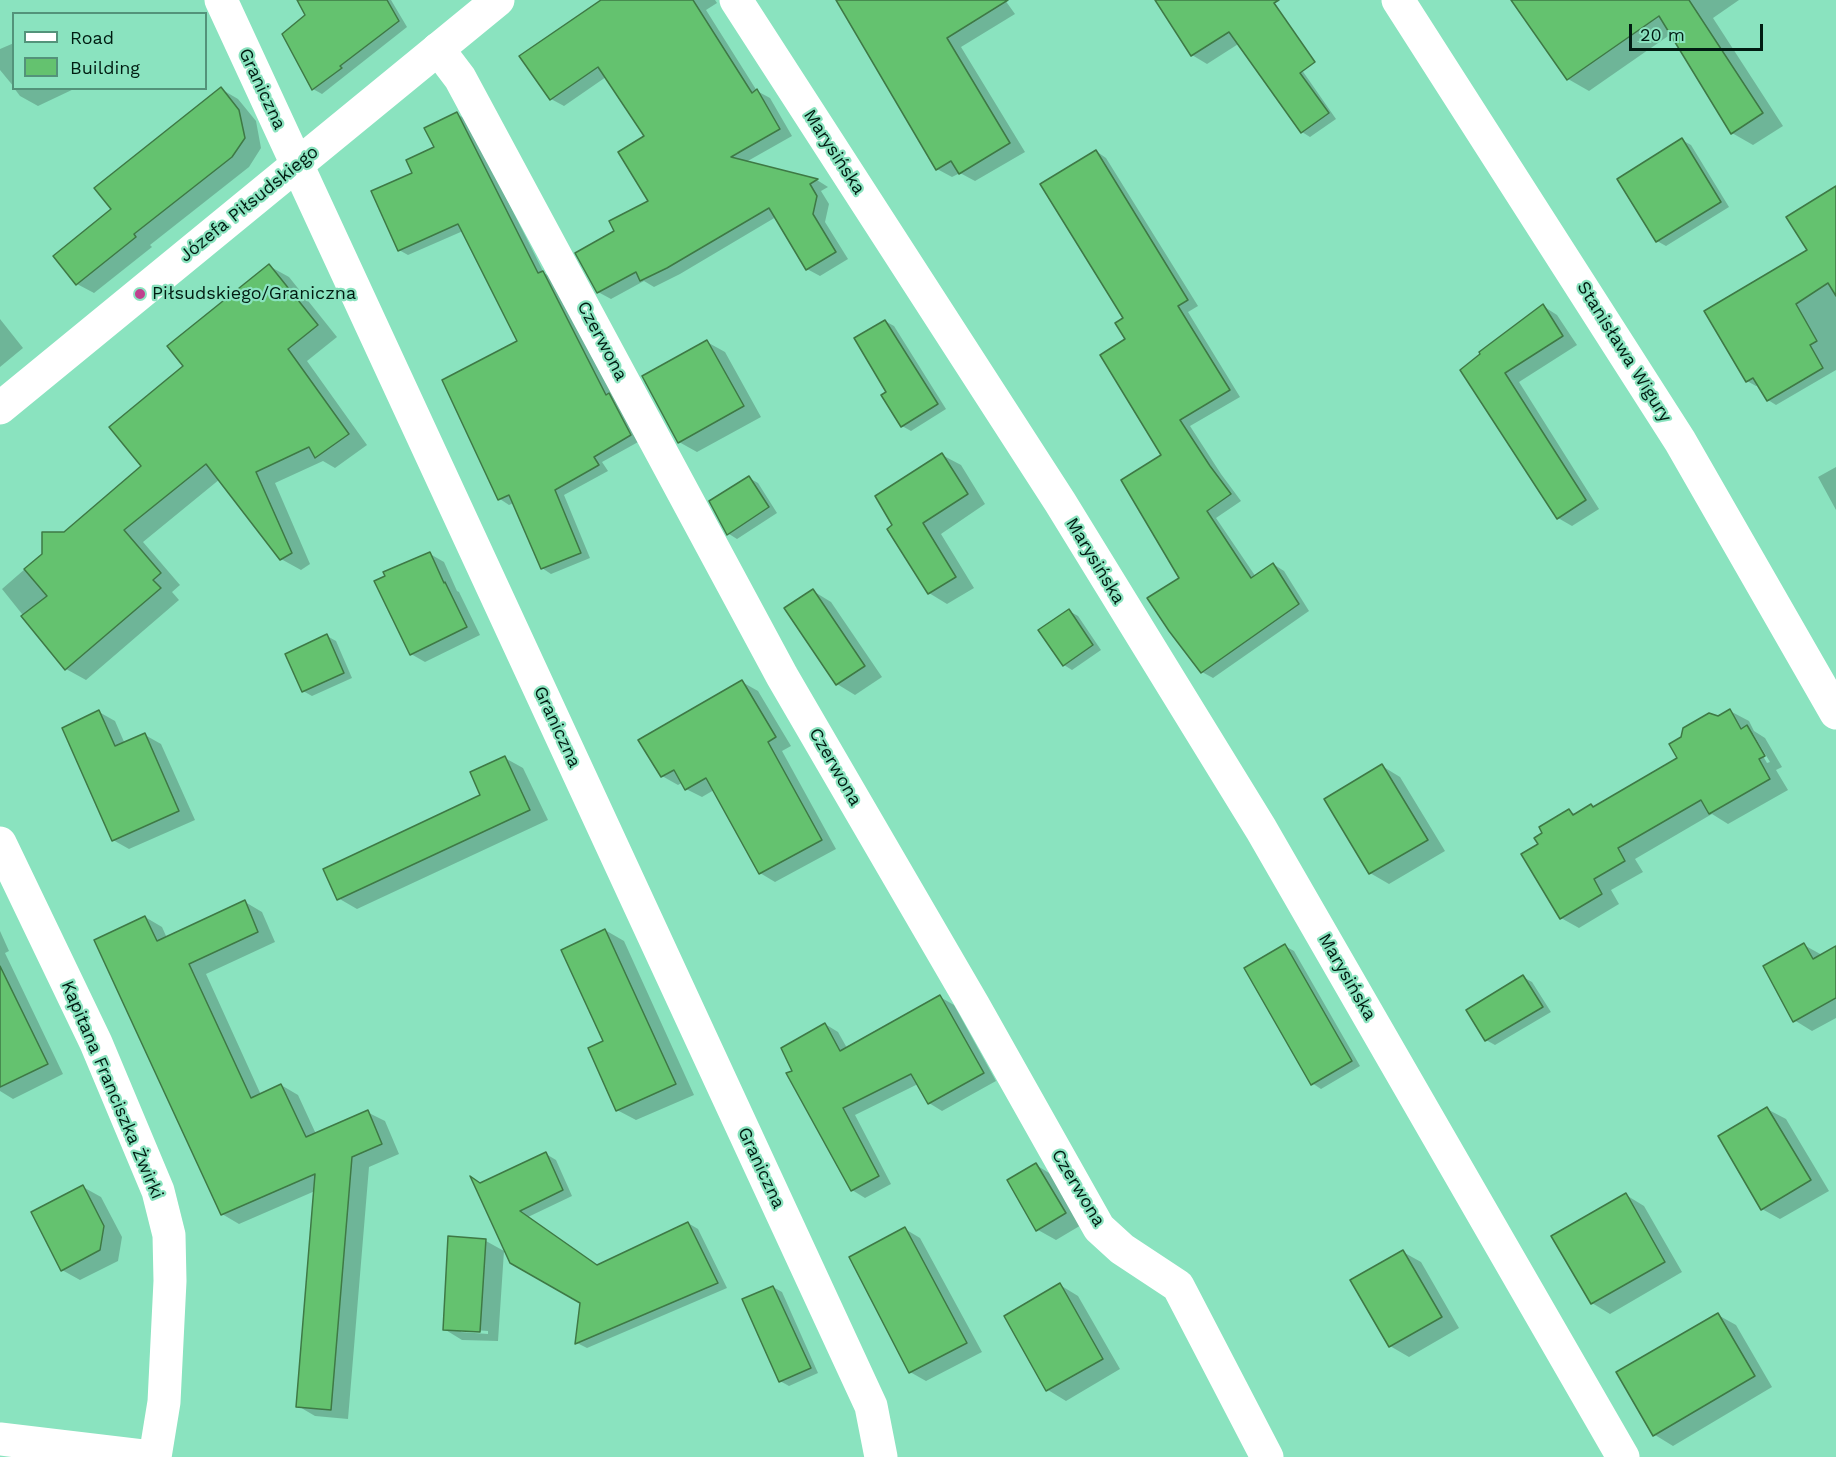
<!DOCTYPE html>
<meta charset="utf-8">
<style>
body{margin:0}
#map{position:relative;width:1836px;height:1457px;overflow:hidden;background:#8ae3bf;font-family:"Work Sans",sans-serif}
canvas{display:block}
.legend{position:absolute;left:12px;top:12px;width:195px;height:78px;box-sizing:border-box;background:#8ae3bf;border:2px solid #53937a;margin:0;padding:8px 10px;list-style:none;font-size:18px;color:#011c12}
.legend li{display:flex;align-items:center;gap:12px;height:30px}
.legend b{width:30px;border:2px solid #53937a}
.scale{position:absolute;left:1629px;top:24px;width:134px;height:27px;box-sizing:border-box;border:3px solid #011c12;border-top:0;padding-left:8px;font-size:18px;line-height:21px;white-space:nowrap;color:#011c12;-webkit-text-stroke:4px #8ae3bf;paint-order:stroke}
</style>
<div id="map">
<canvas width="1836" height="1457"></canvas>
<ul class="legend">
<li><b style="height:8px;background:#fff"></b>Road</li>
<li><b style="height:16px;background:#64c26f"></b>Building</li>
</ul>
<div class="scale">20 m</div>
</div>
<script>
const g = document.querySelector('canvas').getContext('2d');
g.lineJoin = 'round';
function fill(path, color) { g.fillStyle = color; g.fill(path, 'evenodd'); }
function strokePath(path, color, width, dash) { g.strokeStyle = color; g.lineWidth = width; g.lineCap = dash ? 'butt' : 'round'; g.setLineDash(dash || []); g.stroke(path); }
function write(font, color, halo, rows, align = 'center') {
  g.font = font + ' "Work Sans",sans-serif'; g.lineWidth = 4.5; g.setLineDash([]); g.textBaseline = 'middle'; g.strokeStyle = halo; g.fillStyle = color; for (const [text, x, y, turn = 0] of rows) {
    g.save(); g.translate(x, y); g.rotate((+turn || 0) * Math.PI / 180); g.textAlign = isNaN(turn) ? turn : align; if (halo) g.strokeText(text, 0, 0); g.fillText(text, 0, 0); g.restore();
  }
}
const shadow = new Path2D(`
 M298,0h93l16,27 -85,67 -9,-5 -30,-54 24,-19z
 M602,0h113l2,3 -11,7 51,81 13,7 22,38 -46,26 71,18 11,7 -7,4 8,13 -4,18 23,37 -28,17 -13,-7 -31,-52 -96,57 -26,13 -10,-6 -33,18 -13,-7 18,-60 34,-31 -4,-64 -40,-60 -42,29 -13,-7 -30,-43z
 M837,0h168l10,14 -54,33 64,105 -50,29 -15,-8 -8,4 -15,-8z
 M1157,0h79l21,32 -50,32 -15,-9z
 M1512,0h227l-26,18 70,108 -30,19 -21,-12 -61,-99 -82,57 -21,-12z
 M14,43v44l-14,-17v-21z
 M1290,53l46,66 -26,18 -8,-5z
 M14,88h62l-38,18 -18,-10z
 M221,89l17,10 18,22 5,27 -12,19 -99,78 2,2 -58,46 -17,-9 36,-74z
 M457,114l10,6 77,153 8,5 88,163 -38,21 6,9 -44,24 26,63 -39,16 -9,-6 -28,-65 -5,2 -9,-6 -56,-118 75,-39 -56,-111 -55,24 -9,-5 15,-76 22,-26z
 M1682,140l9,5 38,62 -63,39 -9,-5z
 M1096,151l10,7 92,148 -10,6 52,85 -50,29 31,48 20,27 -25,17 40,59 17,-13 11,7 25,40 -96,67 -11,-6 -21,-94 -18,-123 -36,-116 -2,-20z
 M1836,187v183l-60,35 -8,-5 -9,-15 -3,1 -9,-5 -41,-69 103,-62z
 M269,266l20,11 48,60 -30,24 60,84 -32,23 -12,-7 -48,22 35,81 -9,6 -20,-11 -61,-80 -77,63 37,43 -8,7 7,8 -93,80 -20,-11 -64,-80 141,-123 42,-100z
 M1543,306l14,9 20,30 -58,37 80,127 -27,17 -14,-8 -96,-148z
 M0,319l23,29 -23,19z
 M885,321l9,5 52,83 -35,22 -9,-5 -14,-33z
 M707,342l18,10 36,65 -64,35 -18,-10z
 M942,455l19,10 24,39 -44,30 33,54 -27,16 -18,-11 -35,-67z
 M1836,467v43l-18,-33z
 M749,478l9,5 19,30 -40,26 -8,-5 -18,-32z
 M430,554l14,8 13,29 2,1 21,43 -55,27 -14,-8z
 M813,591l18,11 51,75 -27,18 -18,-11z
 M1069,611l9,5 23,34 -29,20 -8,-5z
 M327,636l9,5 16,37 -40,18 -9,-5z
 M742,682l16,9 33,55 -9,5 54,98 -61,33 -15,-9 -46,-83 -12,7 -16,-8 -3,-7 -5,3 -16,-9 -22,-36z
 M1730,711l19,10 5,10 11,7 17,29 -6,3 12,20 -60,34 -16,-10 -77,45 8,13 -32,18 8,14 -40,24 -18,-10 -21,-74 4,-11 25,-22 6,3 16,-9 4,3 84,-49 39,-41zM1750,734h3l17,28 -3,1z
 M99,712l16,9 10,23 20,-9 16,9 34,76 -66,29 -16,-9z
 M505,758l18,10 25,52 -191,89 -19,-11 144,-102z
 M1382,766l18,11 45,74 -56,33 -19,-11z
 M245,902l17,10 13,30 -69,32 55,121 20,-10 17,10 18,39 51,-22 18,9 14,33 -30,13 -21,252 -33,-3 -17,-10 17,-215 -76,33 -17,-10 -77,-297 17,10 5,11z
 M605,930l19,11 70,154 -58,25 -19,-10 -12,-68z
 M0,931l9,20 -4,2 58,121 -50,25 -13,-8z
 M1804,945l18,10 14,-7v70l-24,13 -18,-11z
 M1285,946l9,5 66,115 -39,23 -9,-6z
 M1523,977l9,5 19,30 -56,33 -9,-5z
 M940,997l14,8 42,76 -54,30 -13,-8 -11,-19 -63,31 36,69 -26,14 -13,-8 -58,-119 31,-47 13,8 9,16z
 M1767,1109l19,10 43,72 -49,28 -18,-10z
 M546,1154l10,6 16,36 -44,21 70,49 90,-43 10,6 29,59 -140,60 -10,-5 5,-40 -101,-119z
 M1036,1165l18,11 29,48 -27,16 -18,-10z
 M83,1187l18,10 21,40 -4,24 -38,19 -18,-10z
 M1626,1195l18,11 38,66 -72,42 -18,-11z
 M905,1229l15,9 62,114 -56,29 -16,-9z
 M486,1241l18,10 -6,90 -36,-1 -18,-11zM461,1329l27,2v3l-27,-2z
 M1403,1252l18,10 38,66 -50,29 -19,-11z
 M1060,1285l18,11 42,73 -54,32 -18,-11z
 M773,1287l9,5 36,81 -29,13 -9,-5z
 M1718,1315l18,10 36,62 -99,59 -18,-11 -37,-62z`);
const building = new Path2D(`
 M297,0h90l12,21 -59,45 2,2 -30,22 -30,-56 23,-19z
 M601,0h92l59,93 5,-4 23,40 -49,28 87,22 -8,5 7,12 -4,18 23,38 -30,18 -37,-62 -102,60 -27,13 -4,-9 -39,21 -22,-40 39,-22 -5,-10 39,-20 -30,-49 26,-16 -46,-69 -48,33 -31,-44z
 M836,0h172l-61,38 63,105 -51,31 -8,-13 -15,9z
 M1155,0h124l-5,3 41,59 -15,11 29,40 -28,20 -72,-101 -38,24z
 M1511,0h178l74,113 -32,21 -72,-118 -92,64z
 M221,87l18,23 6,28 -13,19 -98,77 2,3 -60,48 -23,-29 58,-47 -17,-21z
 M457,112l81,161 5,-2 63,124 3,-2 22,42 -37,22 5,8 -44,25 26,63 -40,16 -32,-74 -11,5 -56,-120 75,-39 -59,-117 -60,27 -27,-60 41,-18 -6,-13 28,-13 -10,-19z
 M1682,138l39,64 -65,40 -39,-63z
 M1096,150l92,150 -10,6 52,84 -50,30 30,46 21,28 -24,17 44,67 22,-15 26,41 -98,69 -32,-42 -22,-33 32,-20 -58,-98 40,-25 -61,-100 25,-16 -10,-16 8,-5 -83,-134z
 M1836,186v110l-8,-13 -32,21 21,37 -7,4 13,23 -56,33 -14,-23 -7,4 -42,-71 103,-61 -21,-33z
 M269,264l49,61 -30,24 61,85 -34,24 -6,-11 -53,25 36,81 -12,7 -74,-96 -82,66 37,43 -8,7 8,8 -96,82 -44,-54 26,-20 -23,-27 18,-15v-22h22l77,-66 -32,-39 74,-61 -16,-20z
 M1543,304l20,32 -58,37 81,127 -29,19 -97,-149 20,-16 -1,-2z
 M885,320l53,84 -37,23 -20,-32 5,-3 -32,-54z
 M707,340l37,66 -66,37 -36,-67z
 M942,453l26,41 -45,29 33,54 -28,17 -41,-65 5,-4 -17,-29z
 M749,476l20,31 -42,28 -18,-34z
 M430,552l14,31 1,-1 22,45 -57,28 -36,-74 11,-5 -2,-4z
 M813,589l52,77 -29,19 -52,-77z
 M1069,609l24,36 -30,21 -25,-36z
 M327,634l17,39 -42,19 -17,-38z
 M742,680l34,57 -8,5 54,98 -63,34 -53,-96 -21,12 -11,-20 -13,7 -23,-37z
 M1730,709l11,20 6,-4 18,31 -6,3 11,20 -61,35 -8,-14 -83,48 7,13 -31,18 8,15 -42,25 -39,-65 17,-10 -4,-6 8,-5 -3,-6 30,-18 4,6 18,-11 2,3 84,-49 -8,-14 12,-7 2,-9 26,-15 9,3z
 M99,710l16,36 30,-13 34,78 -67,30 -50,-113z
 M505,756l25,54 -193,90 -14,-31 157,-74 -10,-23z
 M1382,764l46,76 -59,34 -45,-75z
 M245,900l13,32 -69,32 62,134 30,-14 25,53 62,-27 14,34 -30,13 -21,253 -35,-3 19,-233 -94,41 -127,-275 51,-24 12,25z
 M605,929l71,155 -60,27 -28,-63 15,-7 -42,-91z
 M1804,943l9,16 23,-13v52l-43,24 -30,-56z
 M1285,944l67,117 -41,24 -67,-117z
 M0,966l48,98 -48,23z
 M1523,975l20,32 -58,34 -19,-31z
 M940,995l44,78 -56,31 -17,-30 -68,34 36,68 -28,15 -65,-118 6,-2 -11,-23 44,-25 15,28z
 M1767,1107l44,73 -50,30 -43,-74z
 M546,1152l17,38 -43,21 77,54 91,-43 30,61 -143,61 5,-41 -70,-40 -40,-87 10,7z
 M1036,1163l30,50 -30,18 -29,-51z
 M83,1185l21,41 -4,24 -39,21 -30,-59z
 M1626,1193l39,69 -74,42 -40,-68z
 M905,1227l62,116 -58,30 -60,-116z
 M448,1236l38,3 -6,93 -37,-2z
 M1403,1250l39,67 -53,30 -39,-67z
 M1060,1283l43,76 -57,32 -42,-75z
 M773,1286l38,82 -32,14 -37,-83z
 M1718,1313l37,63 -102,60 -37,-64z`);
const minor = new Path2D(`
 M221,0l650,1406 10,51
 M736,0l324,502 201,327 362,628
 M1398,0l282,441 156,272
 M438,49l22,29 322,598 192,330 125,222 23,21 56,37 89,171
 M0,843l96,200 62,148 11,44 1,46 -6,121 -9,55
 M0,1439l151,18`);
const tertiary = new Path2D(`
 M0,408l498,-408`);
const markers = [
 [140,294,6,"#bf418e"]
];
const streetNames = [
 ["Graniczna",262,89,65],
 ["Marysińska",834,152,57],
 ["Józefa Piłsudskiego",249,204,-39],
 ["Czerwona",602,341,62],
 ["Stanisława Wigury",1624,352,58],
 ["Marysińska",1095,561,59],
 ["Graniczna",557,727,65],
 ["Czerwona",835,767,60],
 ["Marysińska",1347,977,60],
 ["Kapitana Franciszka Żwirki",112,1090,67],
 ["Graniczna",761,1168,65],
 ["Czerwona",1078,1188,59]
];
const poiNames = [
 ["Piłsudskiego/Graniczna",152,294]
];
fill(shadow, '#0003');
fill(building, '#64c26f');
strokePath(building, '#3e7945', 1.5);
strokePath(minor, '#fff', 33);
strokePath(tertiary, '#fff', 33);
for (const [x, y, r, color] of markers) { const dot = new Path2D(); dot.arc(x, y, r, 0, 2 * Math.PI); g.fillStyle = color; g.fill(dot); strokePath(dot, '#8ae3bf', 2); }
write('18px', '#011c12', '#8ae3bf', streetNames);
write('18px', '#011c12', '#8ae3bf', poiNames, 'left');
</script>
